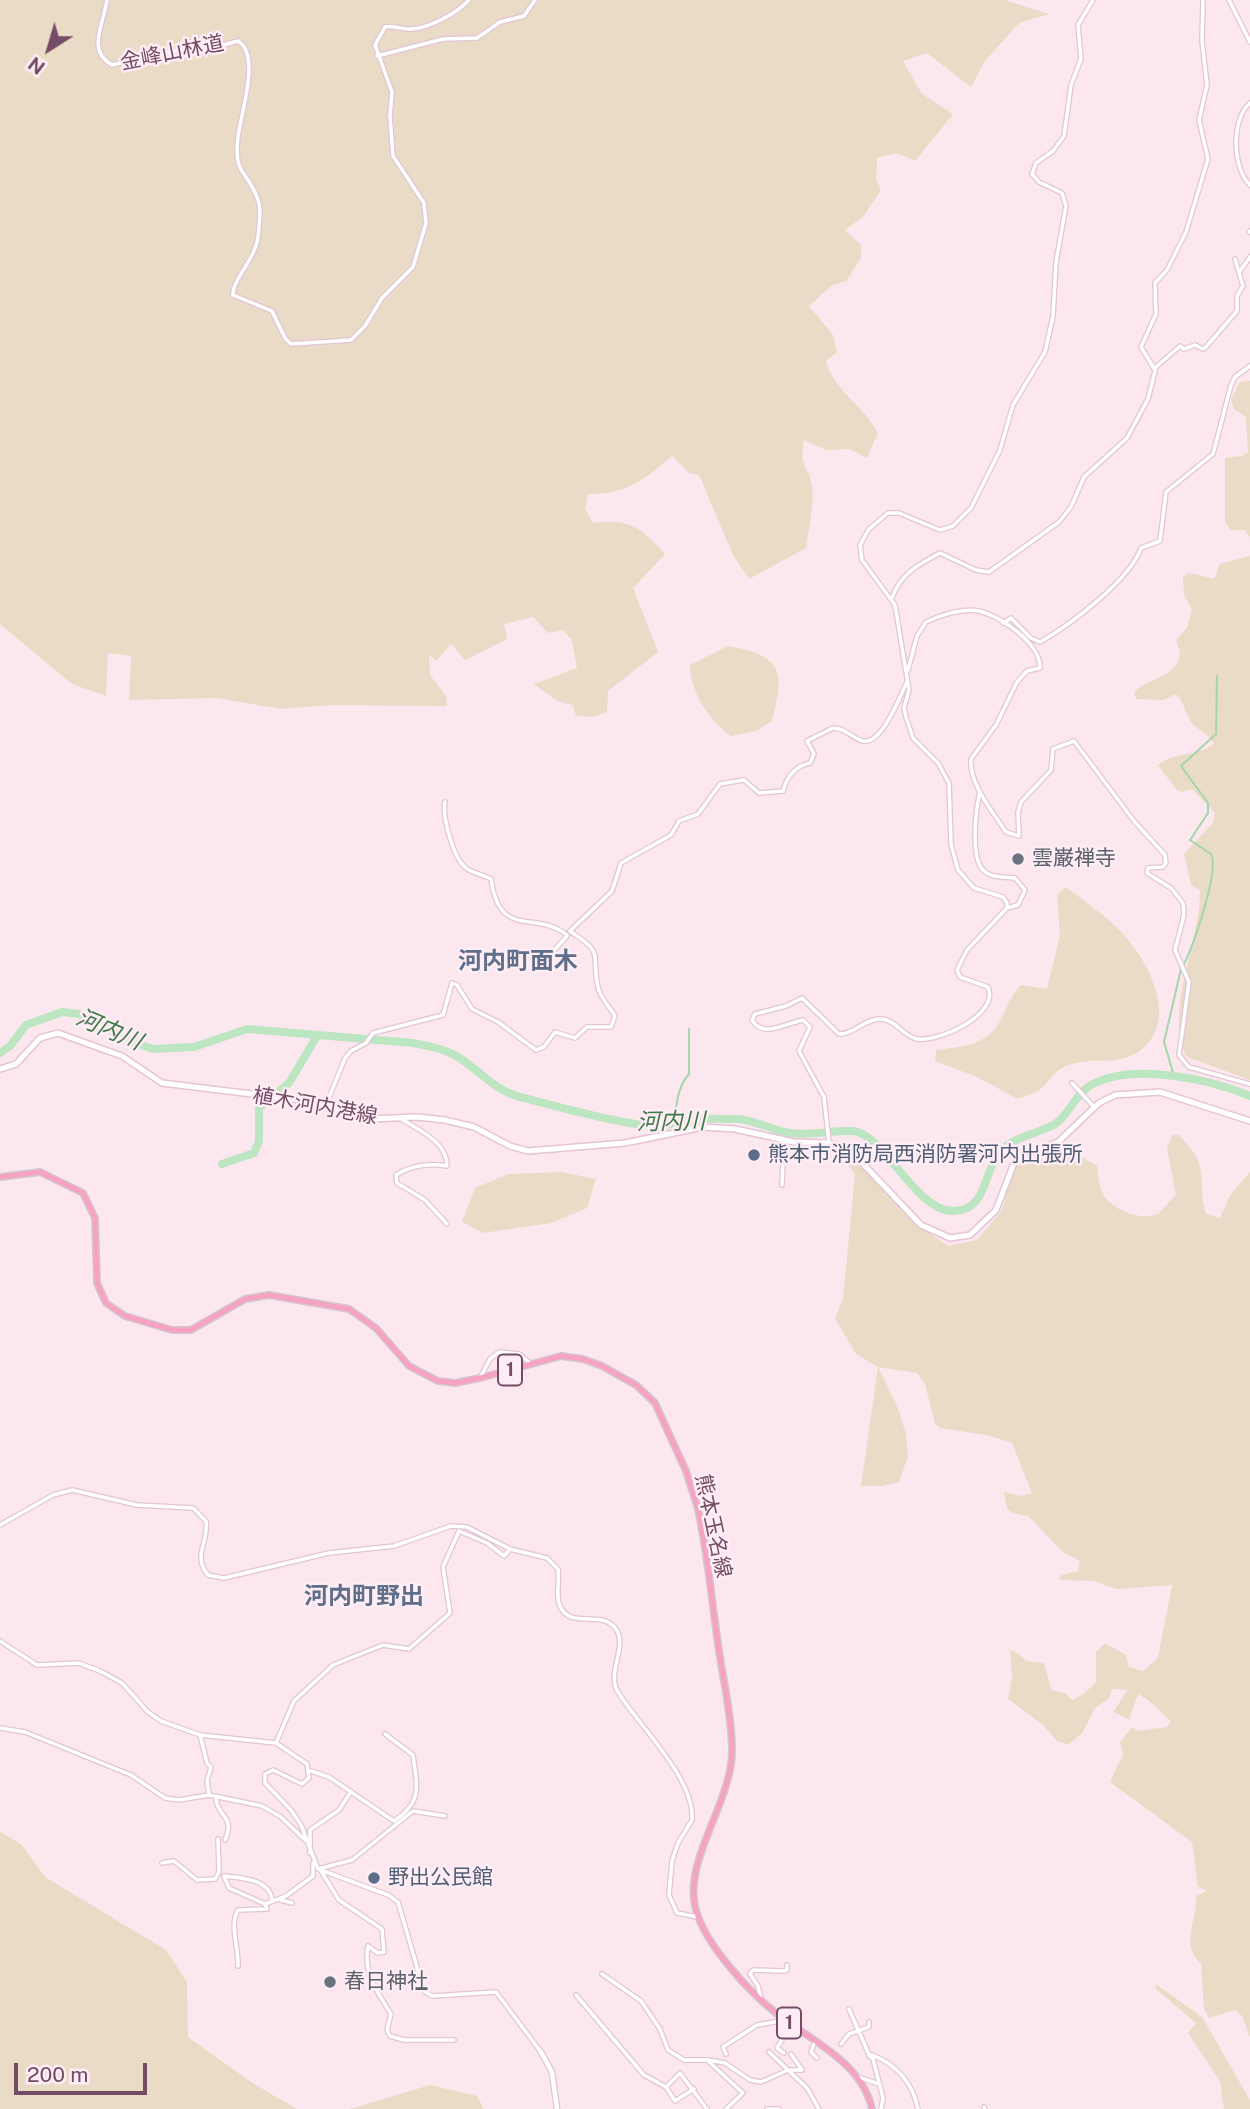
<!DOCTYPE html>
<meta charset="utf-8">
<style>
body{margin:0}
#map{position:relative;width:1250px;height:2109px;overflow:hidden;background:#fce7ef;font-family:"Public Sans",sans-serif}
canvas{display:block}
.north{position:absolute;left:14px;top:14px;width:70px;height:70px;-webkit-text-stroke:5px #feedf4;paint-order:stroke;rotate:217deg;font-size:19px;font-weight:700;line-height:28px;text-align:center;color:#744c66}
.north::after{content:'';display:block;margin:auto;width:24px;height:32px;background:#744c66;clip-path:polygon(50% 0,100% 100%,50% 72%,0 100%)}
.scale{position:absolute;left:14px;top:2063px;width:133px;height:32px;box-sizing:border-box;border:4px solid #744c66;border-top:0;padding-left:9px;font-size:21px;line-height:24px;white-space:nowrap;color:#744c66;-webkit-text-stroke:5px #feedf4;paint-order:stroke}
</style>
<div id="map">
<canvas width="1250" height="2109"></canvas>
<div class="north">N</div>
<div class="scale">200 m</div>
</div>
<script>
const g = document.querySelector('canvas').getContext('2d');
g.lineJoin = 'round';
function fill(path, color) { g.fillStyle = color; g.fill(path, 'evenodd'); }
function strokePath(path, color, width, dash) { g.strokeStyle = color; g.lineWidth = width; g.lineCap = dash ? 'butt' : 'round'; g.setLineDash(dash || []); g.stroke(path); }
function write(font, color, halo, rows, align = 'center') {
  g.font = font + ' "Public Sans","Noto Sans JP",sans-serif'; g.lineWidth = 5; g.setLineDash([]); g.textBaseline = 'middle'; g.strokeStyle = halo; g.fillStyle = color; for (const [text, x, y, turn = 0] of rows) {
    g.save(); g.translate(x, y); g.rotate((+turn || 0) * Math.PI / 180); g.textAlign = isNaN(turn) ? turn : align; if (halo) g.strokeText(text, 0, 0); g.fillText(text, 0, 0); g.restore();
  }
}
const green = new Path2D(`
 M0,0h1005l44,14 -30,9 -34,38 -14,26 -44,-34 -24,8 19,33 31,20 -38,47 -18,-8 -20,5 -1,21 5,11 -18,27 -18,13 16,15v13l-15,23 -15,5 -22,20 24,29 4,17 -11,9c8,30 38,45 52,72l-11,25 -17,-9 -24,1 -22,-10c-6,28 6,26 8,47 2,21 -3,41 -6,61l-57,31 -16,-24 -34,-80 -10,-2 -17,-17c-27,23 -47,39 -84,38l-3,15 8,14c35,-5 49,5 72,31l-32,34 25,64 -50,39 -1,21 -14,5 -17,-1 -3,-11 -16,-4 -23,-17 43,-16 -5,-28 -9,-10 -15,3 -15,-16 -29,7 3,15 -42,21 -14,-16 -15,17 -7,-6 1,20 16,21 1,10 -116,-1 -50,4 -64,-11 -88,2 2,-44 -23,-3 -2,43 -34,-12 -72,-60z
 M1250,381v156l-5,-7h-14l-6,-8v-64l17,-2 6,-4 -2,-35 -12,-8 -3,-10 9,-17z
 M1250,556v524l-63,-23c-24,-44 14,-117 13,-167l-9,-5 -7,-31 29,-31 2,-10 -23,-24 -10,3 -6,-3 -18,-24c17,-14 39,-8 56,-21 -4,-10 -14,-12 -21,-20 -8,-9 -8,-21 -17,-30l-13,6 -27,-1 -2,-6c11,-15 43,-15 46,-38 1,-5 -3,-10 -4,-15l11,-12 5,-18 -8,-15 -1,-18 6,-4 25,6 6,-15z
 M728,646c55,10 57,25 44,75l-16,10 -25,5c-22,-16 -41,-44 -41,-71z
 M1066,887c19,15 42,30 58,48 27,30 56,89 14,117 -20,13 -41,6 -62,11 -24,5 -24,18 -38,28 -5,3 -14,5 -20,8l-41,-22 -42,-16 1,-11c24,-3 50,-4 63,-27 8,-14 11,-27 22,-38l26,4 13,-54 -3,-40z
 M1172,1135h7c6,7 14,15 18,23 8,17 2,38 9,56l14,4 11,-24 19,-22v865l-8,-21 -7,-6 -26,8 -5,-10 -3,-45c-22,-17 -3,-44 -5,-67l11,-5 -9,-5 -6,-44 -82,-60 13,-28 -3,-12 12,-15 6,4 29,-4 4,-5c-11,-11 -18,-20 -33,-28l-9,25 -16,-7 15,-22 -16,-1 -4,10 -12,8 -14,26 -14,12 -11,-4 -14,-16 -35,-26 4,-22 -2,-27 9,4 7,7 18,2 7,27 14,3 7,7 12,-6 12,-12v-30l9,-9 21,12 3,12 14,4 15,-13 14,-73 -56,4 -22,-8 -35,-1 2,-5 17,-4 2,-10 -17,-9 -35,-36 -16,-3 -5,-5 -3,-16 17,4 11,-3 -20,-50 -25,-8 -47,-7 -5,-4 -10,-40 -8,-11 -39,-6 20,41 8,26 2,22 -9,26 -17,4h-21l17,-119 -22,-13 -21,-36 8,-19 12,-125 -10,-12 7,-9c30,36 57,70 97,93l28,-6 25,-30 11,-41 11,-10 45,-18 7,12 21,13c1,8 2,20 6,28 10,17 38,27 55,20l18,-19 -9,-47z
 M561,1172l35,7 -9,29 -36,15 -68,10 -21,-11 13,-34 34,-14z
 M0,1832l21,12 24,33 121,73 21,32 1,55 66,47 43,25h-297z
 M1157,1985l45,32 48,83v9h-26l-4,-28 -32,-48 8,-10 -41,-35z
 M430,2085l47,11 7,13h-134z`);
const stream = new Path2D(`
 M1184,964c9,-18 36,-94 27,-110l-21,-14 18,-27v-10l-27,-37 35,-32 1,-58
 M1174,1076l-10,-34 17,-73
 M677,1124c-3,-16 1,-38 12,-50v-45`);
const river = new Path2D(`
 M0,1053l10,-7 16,-21 36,-13 17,2 53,28 21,7 41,-2 53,-18 166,14c16,3 32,6 45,14 21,13 37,34 62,40 41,10 83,23 124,28 17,3 31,-2 47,-5 15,-2 33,-1 48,-1 17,2 33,11 51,14 21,3 42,-3 63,-2 32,3 63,82 101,80 31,-1 30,-34 42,-54 12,-20 40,-22 59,-33 15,-10 20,-30 36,-39 41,-23 118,-6 159,11
 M222,1164l32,-11 5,-12v-33l30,-25 28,-47`);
const minor = new Path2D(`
 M107,0c-3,23 -21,51 5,65l71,-16 18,2 37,-10c23,13 3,72 0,96 -5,39 10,33 20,63 4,11 1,26 0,37 -3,23 -26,43 -25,58l39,16 13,27 6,6 60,-4 14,-14 17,-28 31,-31 13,-44 -2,-20 -31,-47 -3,-40 2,-24 -17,-47 10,-18c9,-2 14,2 23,2 19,1 49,-16 61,-29
 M1229,0l21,42
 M377,56l66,-17 34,-1 23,-16 24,-6 11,-16
 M1250,103c-19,16 -18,65 0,82
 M1249,232l1,-1
 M1240,271l10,-14
 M1155,370l-14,-23 15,-33 -1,-31 12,-13 19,-38 22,-73 -9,-39 8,-35 -5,-44 1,-41
 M892,598c8,-24 27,-34 48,-45l36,17 13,2 70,-50 12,-15 13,-30 43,-39 21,-39 8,-32 24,-21 4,3 11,-4 8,4 3,-2 31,-36v-15l6,-10 -8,-27
 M1003,623l8,-5 20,20 9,4c30,-17 90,-62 101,-94l19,-7 6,-49 47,-38 18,-69 4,-8 15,-11
 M908,670l9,-34 9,-14c15,-7 36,-14 53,-11 22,5 62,33 61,57l-13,3 -10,11 -21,43 -25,34c-2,25 22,53 35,73l13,4 -1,-24 3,-10 30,-32 2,-21 21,-8 60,80 31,34 1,8 -3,4 -15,1 -1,5 24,15 12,15 1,12 -9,35 14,32 -10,73 10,12 61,17
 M980,792c-4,16 -10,64 3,78 8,8 21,7 32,8l10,12 -7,15 -11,3
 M445,802c-3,14 8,56 21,66 6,5 18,7 25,11 9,62 43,30 76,56
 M552,967l-3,-11 18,-20
 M1072,1083l23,25
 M326,1105l19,-47 6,-7 15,-8 7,-10 70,-18 9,-32 5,2 15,24 26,13 38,28 8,-3 11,-15 20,6 12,-11h24l4,-11c-5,-9 -15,-18 -17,-29 -8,-35 9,-31 -28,-56l42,-40 9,-28 50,-28 8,-14 19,-7 22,-30 24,-4 15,13 24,-2c4,-15 12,-25 27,-28l4,-9 -7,-13 26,-13c13,0 19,10 30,13 19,4 37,-45 44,-59
 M400,1118c18,12 47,23 47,48 -18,-3 -36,-1 -51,9l1,8 28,17 22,24
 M829,1143l-5,-46 -25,-46 11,-24 -7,-7c-17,3 -40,19 -51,0l3,-6 31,-8 16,-8 37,36c14,1 25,-15 41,-15 16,0 22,17 37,20 23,3 83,-25 71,-52l-28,-10 -3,-7 10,-20 40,-42v-5l-4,-6 -29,-9 -16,-18 -7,-26 -2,-61 -11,-20 -25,-25 -7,-21 -2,-9 5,-18 -14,-85 -33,-45 -2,-15 9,-16 19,-16h11l41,17 13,-4 18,-18 29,-58 13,-45 32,-53 8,-36 3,-54 10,-56 -4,-13 -23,-11 -7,-8 4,-11 17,-12 11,-15 7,-51 10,-26 -3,-34 15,-25
 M782,1185l2,-45
 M480,1378l10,-19 9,-7 20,2 11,9
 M0,1525l53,-30 19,-5 65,15 56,3 13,13c3,21 -14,35 2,54l16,3 105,-25 65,-7 57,-20 16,1 43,22 37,9 11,11c2,12 -3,27 2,37 10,24 42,3 56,23 12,18 -10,44 2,63 20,33 77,86 74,128l-14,23 -6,18 -3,34 8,18 21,4
 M0,1641l37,24 42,-2 23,9 20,11 26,29 13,9 39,14 76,8 31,21 2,14 -7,6 -29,-14 -8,4v9l26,27 10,15 17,44 70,26 10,7 26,89 8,5 64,-4 45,60
 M0,1728l25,4 106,43 34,23 14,2 30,-5 53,11 19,11 24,23
 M200,1735l7,28 4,4 -4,14 2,14
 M276,1743l18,-42 39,-36 50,-20 26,4 41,-36 -7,-46 16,-36 28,12 17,13 6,-7
 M311,1771l18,6 65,44c29,-19 23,-35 19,-66l-28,-21
 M216,1797c0,20 20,18 9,43
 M310,1853v-23l29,-20 11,-17
 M162,1863l12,-2 23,19 18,-1 4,-7 -1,-33
 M318,1869l34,-9 61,-49 32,5
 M321,1871l18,29 43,29 2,23 -6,1 -10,-7c-5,27 9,46 23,68l-4,16 3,6 14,4h50
 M281,1900l11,3
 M265,1904l-36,-16 -5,-12c18,2 45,3 48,23
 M238,1966c1,-17 -9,-41 0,-56l29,-1 -2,-5 21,-8 27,-20v-13
 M602,1974l39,27 19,28 8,21 16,10h23l36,33 -17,16
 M576,1995l68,80 22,12
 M761,1999l-3,-13 -8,-12 3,-4 30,1 4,-1v-5
 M849,2009l21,48
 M815,2041l-4,11 6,6
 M841,2044l8,-10 20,-7v-5
 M769,2052l38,36 12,21
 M726,2054l-3,-7 34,-22 28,-5 2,11 -10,17 7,5
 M708,2060l17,3 25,17 11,2 27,-12h14l-11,-16
 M858,2077l21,7
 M694,2089l-19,12 -9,-14 14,-14 27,36
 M984,2107l1,2
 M767,2109h12
 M881,2109l2,-11 -11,-43c24,9 41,28 46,54`);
const tertiary = new Path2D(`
 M541,2052l11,20 5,37`);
const secondary = new Path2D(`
 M0,1069l16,-5 24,-26 18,-5 64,23 40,27 139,17 69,19 47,-2 28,3 29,7 36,19 18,5 97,-8 78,-16 32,2 59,13 35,1 22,8 70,74 29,13 20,-3 26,-25 20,-52 42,-16 41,-39 16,-8 45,-3 90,29`);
const primary = new Path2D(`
 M0,1177l40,-5 43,21 12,25 2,65 9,20 19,13 47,14h19l54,-31 24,-4 80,14 27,19 33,38 29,15 17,2 25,-5 81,-22 22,3 19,7 34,19 19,18 31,68 12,38c10,46 14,95 21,142 5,33 13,67 13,100 0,52 -50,110 -36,159 9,34 53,82 80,103 35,28 86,49 96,96`);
const markers = [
 [1018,859,7,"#6b7280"],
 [754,1155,7,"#5c6f8a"],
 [374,1878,7,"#5c6f8a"],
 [330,1982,7,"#6b7280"]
];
const shields = [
 [510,1370,24],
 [789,2023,24]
];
const shieldNames = [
 ["1",510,1370],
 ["1",789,2023]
];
const streetNames = [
 ["金峰山林道",172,53,-11],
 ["植木河内港線",315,1106,10],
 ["熊本玉名線",713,1526,78]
];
const worshipNames = [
 ["雲巌禅寺",1032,859],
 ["春日神社",344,1982]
];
const serviceNames = [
 ["熊本市消防局西消防署河内出張所",768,1155],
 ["野出公民館",388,1878]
];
const waterNames = [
 ["河内川",109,1030,23],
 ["河内川",671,1122,-1]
];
const quarterNames = [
 ["河内町面木",518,962],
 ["河内町野出",364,1597]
];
fill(green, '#e9dbc6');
strokePath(stream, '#a3d6ab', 2);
strokePath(river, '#bce5c2', 8);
strokePath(minor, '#e2c5d4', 6);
strokePath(tertiary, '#e2c5d4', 7);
strokePath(secondary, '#e7c3d6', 8);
strokePath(primary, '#d3c6ce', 8);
strokePath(minor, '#fff', 3.5);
strokePath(tertiary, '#fff', 4.5);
strokePath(secondary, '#fff', 5);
strokePath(primary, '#f7a2c2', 5);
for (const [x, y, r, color] of markers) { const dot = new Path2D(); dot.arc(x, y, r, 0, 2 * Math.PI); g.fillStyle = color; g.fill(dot); strokePath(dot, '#feedf4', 2.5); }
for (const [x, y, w] of shields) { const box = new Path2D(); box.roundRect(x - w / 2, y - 15.5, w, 31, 5); g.fillStyle = '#feedf4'; g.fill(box); strokePath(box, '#744c66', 2); }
write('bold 19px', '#744c66', null, shieldNames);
write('21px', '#744c66', '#feedf4', streetNames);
write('21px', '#5b616d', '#feedf4', worshipNames, 'left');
write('21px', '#4e5e75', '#feedf4', serviceNames, 'left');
write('italic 23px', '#40794a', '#feedf4', waterNames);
write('bold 24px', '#5f6e8a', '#feedf4', quarterNames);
</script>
